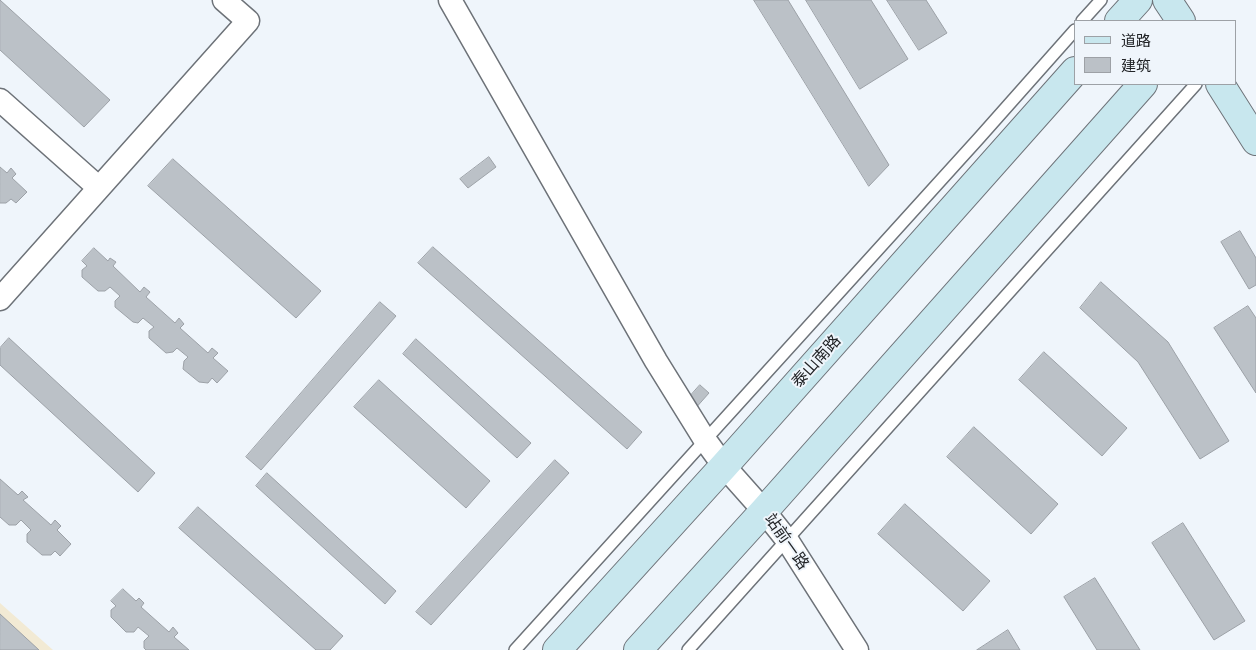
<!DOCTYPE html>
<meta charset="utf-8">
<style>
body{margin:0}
#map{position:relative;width:1256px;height:650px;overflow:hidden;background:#eff5fb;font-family:"Source Serif 4","Noto Sans SC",serif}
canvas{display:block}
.legend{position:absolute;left:1074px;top:20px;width:162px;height:65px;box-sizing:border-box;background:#eff5fb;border:1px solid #9da1a6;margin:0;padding:6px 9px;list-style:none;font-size:15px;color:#222427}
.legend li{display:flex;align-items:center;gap:10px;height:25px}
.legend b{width:25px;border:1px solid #9da1a6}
</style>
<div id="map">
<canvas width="1256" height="650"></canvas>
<ul class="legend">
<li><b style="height:6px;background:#c8e7ee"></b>道路</li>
<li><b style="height:14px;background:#bbc1c7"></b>建筑</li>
</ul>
</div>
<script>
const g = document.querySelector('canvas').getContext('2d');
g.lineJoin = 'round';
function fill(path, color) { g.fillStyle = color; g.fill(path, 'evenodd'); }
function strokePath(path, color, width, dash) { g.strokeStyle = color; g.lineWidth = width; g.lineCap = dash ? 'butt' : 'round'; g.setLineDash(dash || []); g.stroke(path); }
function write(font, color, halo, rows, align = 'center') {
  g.font = font + ' "Source Serif 4","Noto Sans SC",serif'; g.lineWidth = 4; g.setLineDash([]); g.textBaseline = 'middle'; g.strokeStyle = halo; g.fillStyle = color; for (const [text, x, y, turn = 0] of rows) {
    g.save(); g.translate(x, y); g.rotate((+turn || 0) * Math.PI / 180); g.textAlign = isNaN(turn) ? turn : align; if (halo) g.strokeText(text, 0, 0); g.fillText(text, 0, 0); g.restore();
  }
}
const education = new Path2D(`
 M0,603l53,47h-53z`);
const building = new Path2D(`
 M0,0l110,100 -26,27 -84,-77z
 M754,0h34l101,165 -20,21z
 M806,0h65l37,59 -48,30z
 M887,0h39l21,33 -28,17z
 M489,157l7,10 -28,21 -8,-9z
 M173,159l148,132 -25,27 -148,-132z
 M0,167l7,6 4,-5 5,6 -4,4 15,14 -11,11 -5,-4 -5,4h-6z
 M1240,231l16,27v27l-7,4 -28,-47z
 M433,247l209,185 -15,17 -209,-186z
 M94,248l14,13 2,-3 6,4 -3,4 27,26 4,-5 6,5 -4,5 29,26 4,-5 5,6 -4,4 28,25 4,-5 6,5 -5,5 15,13 -11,12 -5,-5 -4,5 -9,-1 -16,-13 1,-8 4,-4 -11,-9 -4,4 -7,1 -17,-15v-7l5,-4 -11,-9 -5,5 -5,-1 -18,-15v-6l5,-5 -10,-9 -5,4h-7l-16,-14v-7l5,-4 -5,-5z
 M1101,282l67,60 61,99 -29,18 -62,-97 -58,-54z
 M380,302l16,14 -135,154 -15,-13z
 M1248,306l8,12v75l-42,-65z
 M9,338l146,135 -17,19 -138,-127v-17z
 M416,339l115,104 -14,15 -114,-104z
 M1044,352l83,76 -25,28 -83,-76z
 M379,380l111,101 -24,27 -112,-101z
 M700,385l9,8 -15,17 -9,-8z
 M974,427l84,77 -27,30 -84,-77z
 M555,460l14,13 -138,152 -15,-13z
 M267,473l129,118 -11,13 -129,-118z
 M0,479l18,16 4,-4 6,6 -5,3 28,25 4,-5 6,6 -4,4 14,14 -11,12 -5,-5 -4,4h-9l-15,-13v-8l4,-4 -10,-10 -5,5h-7l-9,-8z
 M905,504l85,77 -27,30 -85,-77z
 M198,507l145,129 -13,14h-14l-137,-122z
 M1183,523l62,98 -31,19 -62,-97z
 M1095,578l45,72h-43l-33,-53z
 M123,589l13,12 3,-3 5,5 -3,4 28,25 4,-5 5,6 -4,4 15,13h-43l-2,-2v-7l5,-5 -11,-9 -4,5h-8l-15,-15v-7l5,-4 -5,-5z
 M0,614l39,36h-39z
 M1008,630l12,20h-43z`);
const lane = new Path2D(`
 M1082,21l19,-21
 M515,650l465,-513 95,-107
 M688,650l508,-566`);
const street = new Path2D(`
 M450,0l206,361 49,79 19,26 40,45 23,29 70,110
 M0,100l99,88
 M0,299l248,-278 -24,-21`);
const secondary = new Path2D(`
 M1167,0l14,21
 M1119,21l19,-21
 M1220,84l36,57
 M557,650l167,-184 351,-395
 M638,650l126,-139 379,-427`);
const streetNames = [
 ["泰山南路",817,362,-48],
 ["站前一路",786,542,55]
];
fill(education, '#f2ead4');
fill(building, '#bbc1c7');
strokePath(building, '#9ca1a7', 1);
strokePath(lane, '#6d7278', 14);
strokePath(street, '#6d7278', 25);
strokePath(secondary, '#6d7278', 30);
strokePath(lane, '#fff', 11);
strokePath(street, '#fff', 22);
strokePath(secondary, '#c8e7ee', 28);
write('16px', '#222427', '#eff5fb', streetNames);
</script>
